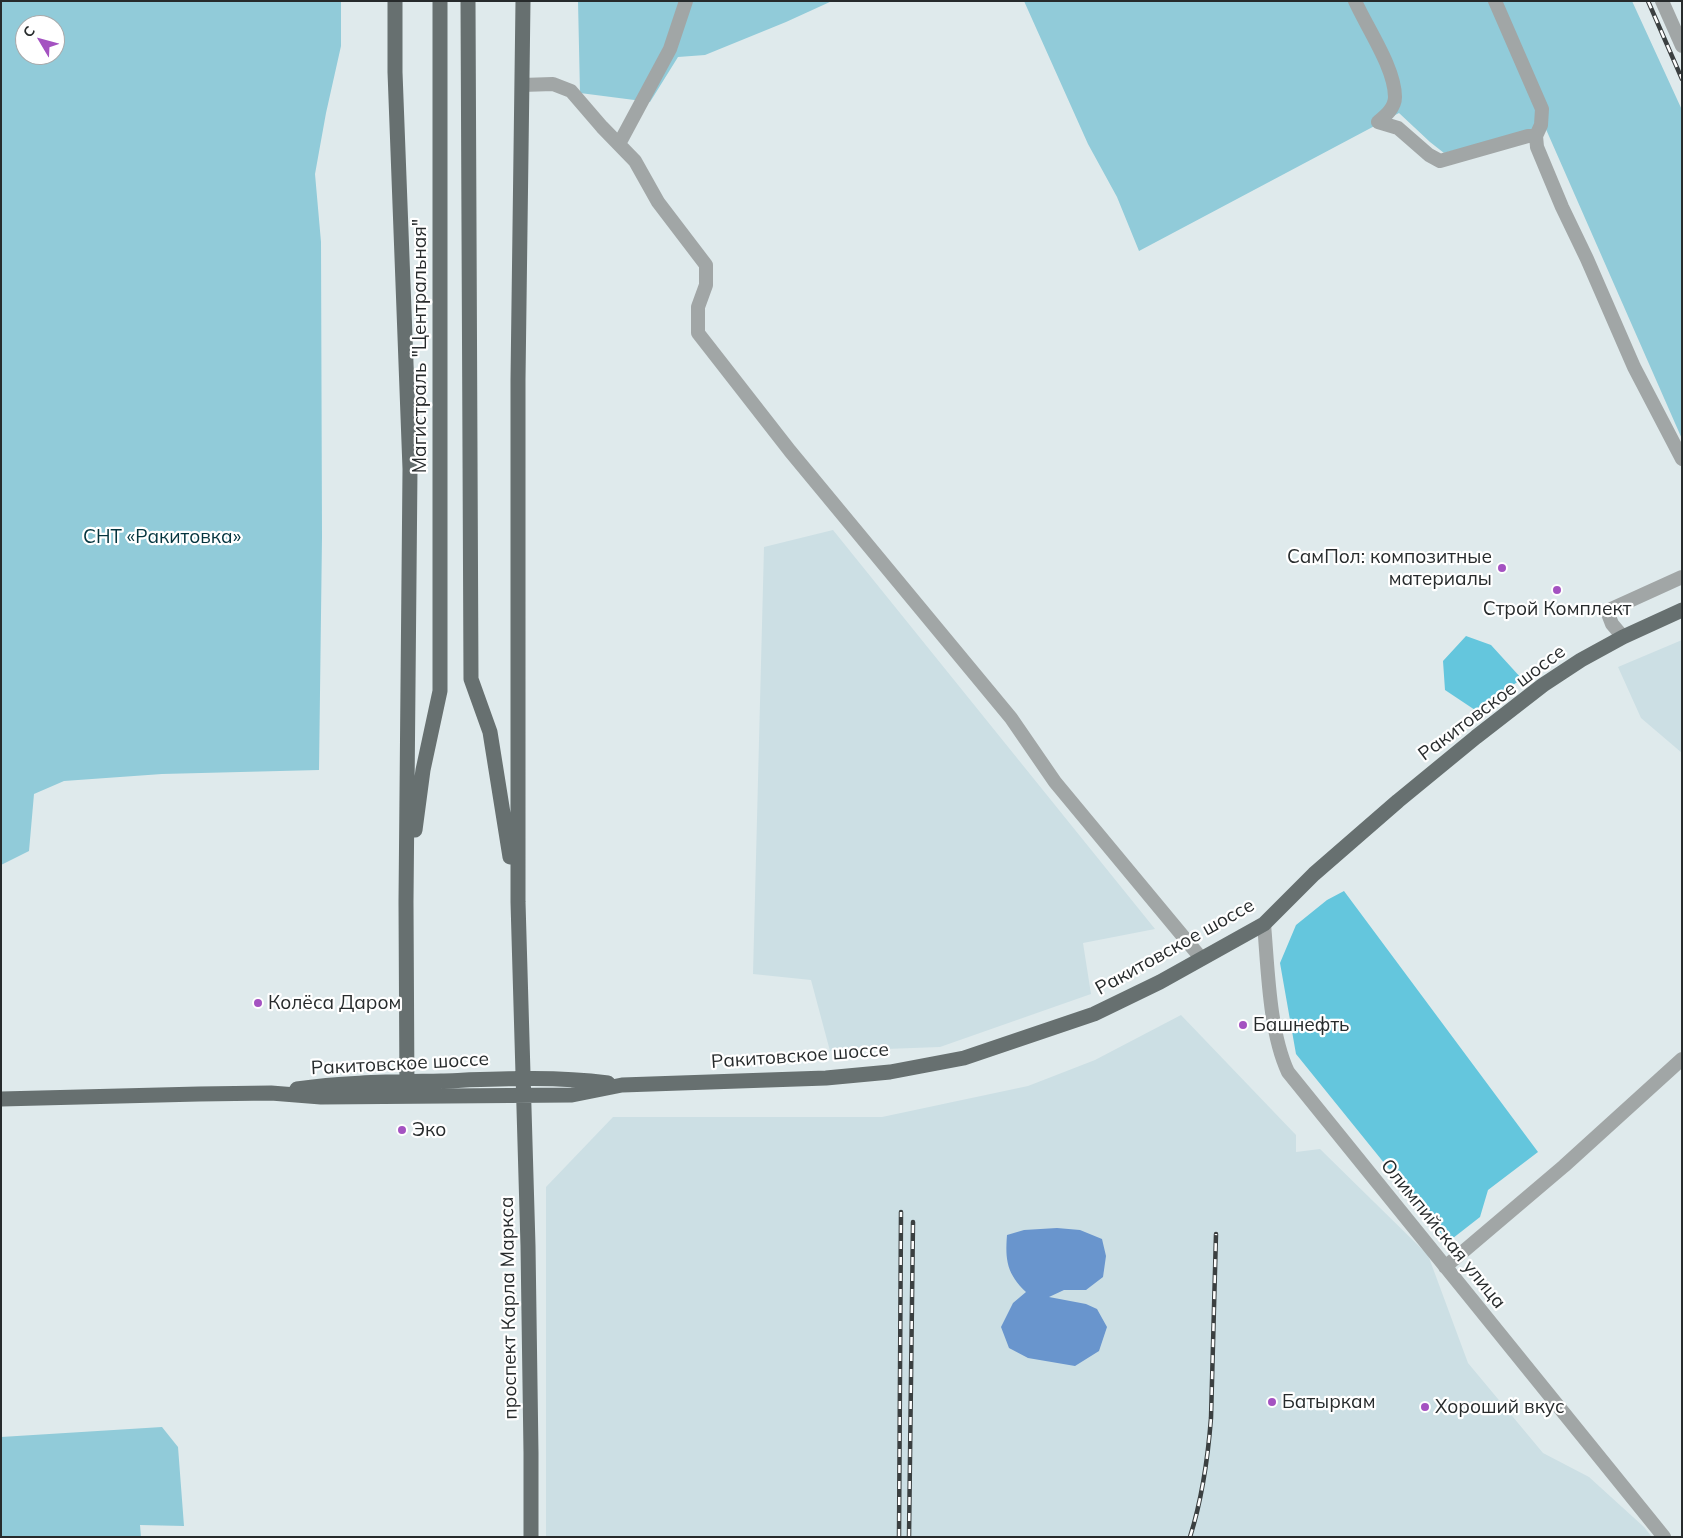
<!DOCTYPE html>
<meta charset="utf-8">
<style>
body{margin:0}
#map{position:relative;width:1683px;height:1538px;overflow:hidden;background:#dfeaec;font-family:Mulish,sans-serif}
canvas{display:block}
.frame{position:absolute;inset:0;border:2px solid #272b2c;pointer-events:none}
.north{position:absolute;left:15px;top:15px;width:50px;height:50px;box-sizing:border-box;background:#fff;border:1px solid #a9aaab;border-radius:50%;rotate:307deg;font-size:14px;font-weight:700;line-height:20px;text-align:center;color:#272b2c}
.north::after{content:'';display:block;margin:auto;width:18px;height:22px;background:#a452c1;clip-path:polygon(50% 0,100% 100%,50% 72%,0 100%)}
</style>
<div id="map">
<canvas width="1683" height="1538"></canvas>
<div class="frame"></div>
<div class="north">С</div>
</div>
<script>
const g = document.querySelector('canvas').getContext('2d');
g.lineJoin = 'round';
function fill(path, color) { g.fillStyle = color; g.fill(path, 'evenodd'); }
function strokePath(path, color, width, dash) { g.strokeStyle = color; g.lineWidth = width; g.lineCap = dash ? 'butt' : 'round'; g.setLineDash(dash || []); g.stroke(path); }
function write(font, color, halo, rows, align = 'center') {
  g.font = font + ' Mulish,sans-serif'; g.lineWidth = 4.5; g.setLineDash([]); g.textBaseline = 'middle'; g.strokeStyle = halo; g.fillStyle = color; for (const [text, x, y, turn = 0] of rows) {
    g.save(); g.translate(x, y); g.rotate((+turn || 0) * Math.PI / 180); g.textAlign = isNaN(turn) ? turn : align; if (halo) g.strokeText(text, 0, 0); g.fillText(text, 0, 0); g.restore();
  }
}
const built = new Path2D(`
 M833,530l322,399 -72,14 8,51 -151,53 -110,4 -19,-71 -58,-6 11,-427z
 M1682,640v113l-41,-35 -23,-51z
 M1181,1015l115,120v17l24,-3 108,106 40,108 75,90 46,24 55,50 8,10h-1106v-350l67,-70h269l146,-31 67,-26z`);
const green = new Path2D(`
 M1,1h340v45l-15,67 -11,61 6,68 1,295 -3,233 -157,4 -98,7 -30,13 -5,57 -28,14zM25,25h30v30h-30z
 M578,1h254l-46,21 -81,33 -27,2 -28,45 -70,-9z
 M1024,1h608l50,109v329l-137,-312 -101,26 -14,-11 -31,-29 -260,138 -22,-54 -29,-53z
 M162,1427l16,20 6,79 -44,-1 1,12h-140v-100z`);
const forest = new Path2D(`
 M1466,636l25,9 31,34 -47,31 -30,-20 -2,-29z
 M1344,891l194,261 -50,38 -8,27 -32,25 -152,-188 -16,-91 16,-38 31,-25z`);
const water = new Path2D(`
 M1057,1228l23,2 22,9 4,17 -3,21 -17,13h-22l-15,7 37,7 11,5 10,18 -8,24 -24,15 -47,-8 -19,-10 -8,-21 12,-24 13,-11c-19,-18 -21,-32 -19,-57l17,-5z`);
const minor = new Path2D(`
 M1355,1c12,27 40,67 40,96 0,11 -10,19 -17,25
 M1495,1l47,108 -1,16 -5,11
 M1662,1l20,45
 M522,85l31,-1 18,7 31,36 33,34 23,41 48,63v20l-8,22v26l92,118 221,267 44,64 146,176
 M1378,122l20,6 31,27 11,6 88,-25h8l1,11 25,60 25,52 47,108 48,92
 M619,144l51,-95 16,-48
 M1623,637l-11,-13 -5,-13 75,-34
 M1264,924c4,45 5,107 24,148l376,465
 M1445,1267l119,-101 118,-107`);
const major = new Path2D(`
 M395,1v71l15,397 -4,432 1,195
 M468,1l3,678 19,53 20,125
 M523,1l-5,378v523l10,344 3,207v84
 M415,830l8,-60 17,-79v-690
 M297,1089c47,-7 96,-7 144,-8 57,-2 111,-5 167,2
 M1,1099l198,-5 72,-1 50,4 251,-2 50,-10 204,-7 64,-6 74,-14 130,-44 66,-32 104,-58 50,-50 84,-73 78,-64 67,-52 38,-25 42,-23 59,-27`);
const rail = new Path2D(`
 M1648,1l34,78
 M899,1537l2,-325
 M909,1537l4,-315
 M1190,1537c12,-38 18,-80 21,-119l5,-184`);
const markers = [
 [1502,568,5,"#a452c1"],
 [1557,590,5,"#a452c1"],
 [258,1003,5,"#a452c1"],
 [1243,1025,5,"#a452c1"],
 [402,1130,5,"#a452c1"],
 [1272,1402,5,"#a452c1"],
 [1425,1407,5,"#a452c1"]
];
const streetNames = [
 ["Магистраль \"Центральная\"",420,346,-90],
 ["Ракитовское шоссе",1492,703,-37],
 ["Ракитовское шоссе",1175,947,-29],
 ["Ракитовское шоссе",800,1056,-4],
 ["Ракитовское шоссе",400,1064,-3],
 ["Олимпийская улица",1443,1234,51],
 ["проспект Карла Маркса",509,1308,-91]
];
const parkNames = [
 ["СНТ «Ракитовка»",162,537]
];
const poiNames = [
 ["СамПол: композитные",1492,557,"right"],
 ["материалы",1492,579,"right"],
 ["Строй Комплект",1557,609,"center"],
 ["Колёса Даром",268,1003],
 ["Башнефть",1253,1025],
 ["Эко",412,1130],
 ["Батыркам",1282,1402],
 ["Хороший вкус",1435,1407]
];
fill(built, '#ccdfe4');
fill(green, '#91cbd9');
fill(forest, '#64c6dd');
fill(water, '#6995cd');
strokePath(minor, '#a1a6a6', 14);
strokePath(major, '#677070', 15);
strokePath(rail, '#3b4041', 4.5);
strokePath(rail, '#fff', 2.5, [8]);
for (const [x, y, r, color] of markers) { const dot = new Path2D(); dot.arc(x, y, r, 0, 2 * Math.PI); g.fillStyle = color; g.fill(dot); strokePath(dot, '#fff', 2); }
write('19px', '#272b2c', '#fff', streetNames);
write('19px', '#04353f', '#fff', parkNames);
write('19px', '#272b2c', '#fff', poiNames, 'left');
</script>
